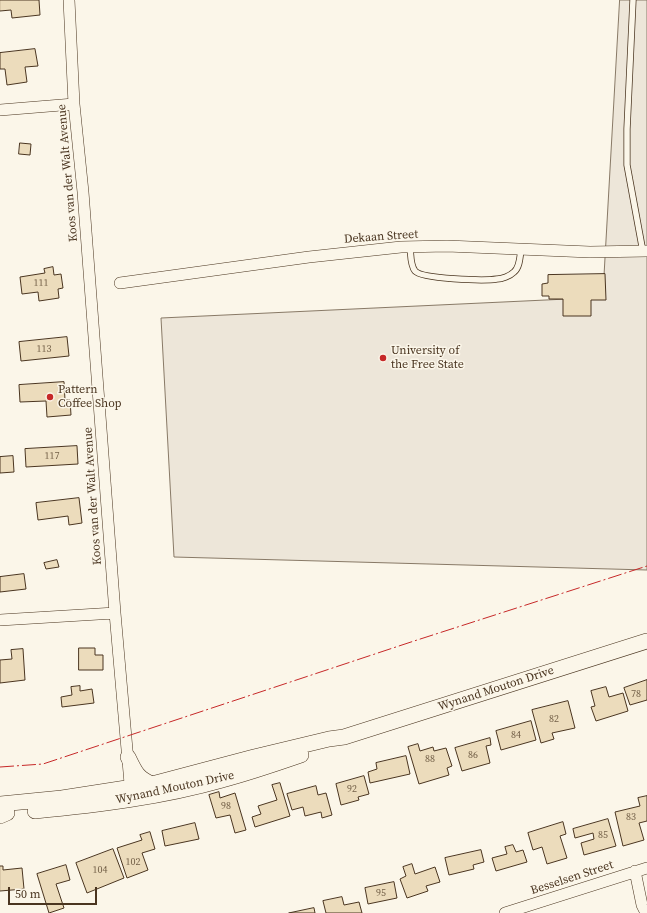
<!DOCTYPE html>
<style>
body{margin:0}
#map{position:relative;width:647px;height:913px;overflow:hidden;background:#fbf6e9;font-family:"Source Serif 4",serif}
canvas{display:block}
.scale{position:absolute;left:8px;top:887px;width:89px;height:18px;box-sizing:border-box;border:2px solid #4a3520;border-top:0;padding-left:5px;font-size:12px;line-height:14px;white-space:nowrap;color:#4a3520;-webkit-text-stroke:3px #fbf6e9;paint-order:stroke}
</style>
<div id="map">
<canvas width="647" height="913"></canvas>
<div class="scale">50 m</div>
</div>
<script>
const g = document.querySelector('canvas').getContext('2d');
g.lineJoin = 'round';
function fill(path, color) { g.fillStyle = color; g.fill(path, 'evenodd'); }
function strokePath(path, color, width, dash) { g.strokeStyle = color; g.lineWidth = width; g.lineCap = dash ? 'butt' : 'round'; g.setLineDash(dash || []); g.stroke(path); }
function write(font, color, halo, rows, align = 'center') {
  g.font = font + ' "Source Serif 4",serif'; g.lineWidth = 3; g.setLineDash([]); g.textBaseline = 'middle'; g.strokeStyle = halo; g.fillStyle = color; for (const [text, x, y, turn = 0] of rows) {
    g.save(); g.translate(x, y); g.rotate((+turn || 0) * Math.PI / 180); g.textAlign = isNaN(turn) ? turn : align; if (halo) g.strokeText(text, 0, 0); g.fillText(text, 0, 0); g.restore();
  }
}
const green = new Path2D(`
 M620,0h27v570l-473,-13 -13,-239 406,-19 36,-12z`);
const building = new Path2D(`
 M0,0h39l1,15 -28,3 -1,-8 -11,1z
 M35,49l3,17 -13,1 2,15 -20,3 -2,-16h-5v-16z
 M20,143l11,1 -1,11 -11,-1z
 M53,267l1,8 7,-1 2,14 -5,1 1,9 -20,3 -1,-9 -16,2 -2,-17 25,-4 -1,-4z
 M605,274l1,26h-15v16h-28v-17h-14v-3h-7v-12l6,-1v-8z
 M67,337l2,19 -48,5 -2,-19z
 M64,382l1,18h5l1,15 -24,2 -1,-16 -26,1 -1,-17z
 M77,446l1,18 -52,3 -1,-18z
 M13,456l1,16 -14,1v-16z
 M79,498l3,25 -13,2 -1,-9 -30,4 -2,-17z
 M57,560l2,7 -13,2 -2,-6z
 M24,574l2,15 -26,3v-15z
 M79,648h16v7h8v15h-24z
 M23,649l2,31 -25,3v-23l12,-1 -1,-9z
 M647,680v20l-17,5 -6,-17z
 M80,686v5l12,-2 2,14 -32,4 -1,-10 11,-2 -1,-8z
 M606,687l3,10 14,-4 5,18 -32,10 -5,-14 4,-1 -4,-15z
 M568,701l7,27 -23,5 2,6 -13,4 -9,-33z
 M531,721l5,19 -35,10 -5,-19z
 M490,738l1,7 -5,1 4,17 -28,8 -7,-23z
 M418,744l2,7 13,-4 1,4 12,-3 6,18 -5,2 2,7 -30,9 -11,-37z
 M406,756l4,18 -40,9 -2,-11 9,-3 -1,-6z
 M364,776l5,18 -11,3 1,3 -18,5 -5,-21z
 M280,783l10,33 -35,11 -3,-10 9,-3 -3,-8 19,-6 -5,-15z
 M316,786l2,9 8,-2 6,22 -10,3 -1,-6 -16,4 -2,-9 -11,3 -5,-16z
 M219,792l1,6 15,-5 11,37 -11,3 -5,-18 -14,3 -7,-23z
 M647,796v25l-8,2 5,17 -21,6 -8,-34 25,-6 -2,-8z
 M608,819l8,27 -32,9 -3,-12 13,-4 -1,-6 -18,5 -2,-9z
 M563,822l3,12 -6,2 7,22 -20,6 -5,-17 -9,3 -5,-17z
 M195,823l4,16 -34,7 -3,-15z
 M150,832l5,17 -13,4 6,17 -21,8 -10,-30 25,-8 -2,-5z
 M513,845l3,7 7,-2 4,12 -31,9 -4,-13 15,-4 -2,-7z
 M113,849l11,29 -37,15 -11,-30z
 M481,850l3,12 -11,3 1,4 -25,6 -4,-17z
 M412,864l3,10 20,-7 5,15 -14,4 2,5 -21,7 -7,-19 6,-3 -3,-9z
 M66,865l4,15 -14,4 8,24 -15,5 -12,-39z
 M0,866h3v4l19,-2 2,21 -24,2z
 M394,882l3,16 -29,6 -3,-16z
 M342,897l2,8 15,-3 3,11h-36l-3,-12z
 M314,908l1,5h-26z`);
const lane = new Path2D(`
 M633,0l-6,129v36l16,87
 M410,247c1,7 0,18 5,24 7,8 69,10 82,8 5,0 13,-3 17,-7 6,-5 6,-16 7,-23`);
const street = new Path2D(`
 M69,0l5,104 9,88 32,421 16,182
 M0,110l74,-6
 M120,283l189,-26 92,-10 46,-1 143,6 57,-1
 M0,620l115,-7
 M635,871l7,34 4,8
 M505,913l142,-45`);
const secondary = new Path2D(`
 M128,757c7,14 9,21 24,27
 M0,804l62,-6 90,-14 102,-27 75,-18 15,-2 303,-96
 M35,811c63,-6 127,-14 187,-31 27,-7 53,-16 79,-25
 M0,816l7,-3`);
const power = new Path2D(`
 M0,767l43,-3 368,-122 236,-76`);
const markers = [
 [383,358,4,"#c62828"],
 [50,397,4,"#c62828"]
];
const numberNames = [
 ["111",41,283],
 ["113",44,349],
 ["117",52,456],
 ["78",636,694],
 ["82",554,719],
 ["84",516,735],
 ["86",473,755],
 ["88",430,759],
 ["92",352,789],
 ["98",226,806],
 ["83",631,817],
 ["85",603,835],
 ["102",133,862],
 ["104",100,870],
 ["95",381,893]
];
const streetNames = [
 ["Koos van der Walt Avenue",68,173,-95],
 ["Dekaan Street",381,237,-4],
 ["Koos van der Walt Avenue",93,496,-94],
 ["Wynand Mouton Drive",496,689,-18],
 ["Wynand Mouton Drive",175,788,-12],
 ["Besselsen Street",572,878,-18]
];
const poiNames = [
 ["University of",391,351],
 ["the Free State",391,365],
 ["Pattern",58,390],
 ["Coffee Shop",58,404]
];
fill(green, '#ede6d9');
strokePath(green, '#887966', 1);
fill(building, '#ecdcbc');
strokePath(building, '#4a3520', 1);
strokePath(lane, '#4a3520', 7);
strokePath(street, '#4a3520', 12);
strokePath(secondary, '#4a3520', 16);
strokePath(lane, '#fbf6e9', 5.5);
strokePath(street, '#fbf6e9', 11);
strokePath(secondary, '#fbf6e9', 15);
strokePath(power, '#c62828', 1, [14, 3, 2, 3]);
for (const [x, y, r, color] of markers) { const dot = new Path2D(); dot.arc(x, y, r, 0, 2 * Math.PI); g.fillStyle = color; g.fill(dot); strokePath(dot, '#fbf6e9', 1.5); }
write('10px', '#725f47', null, numberNames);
write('12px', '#4a3520', '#fbf6e9', streetNames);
write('12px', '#4a3520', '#fbf6e9', poiNames, 'left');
</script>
